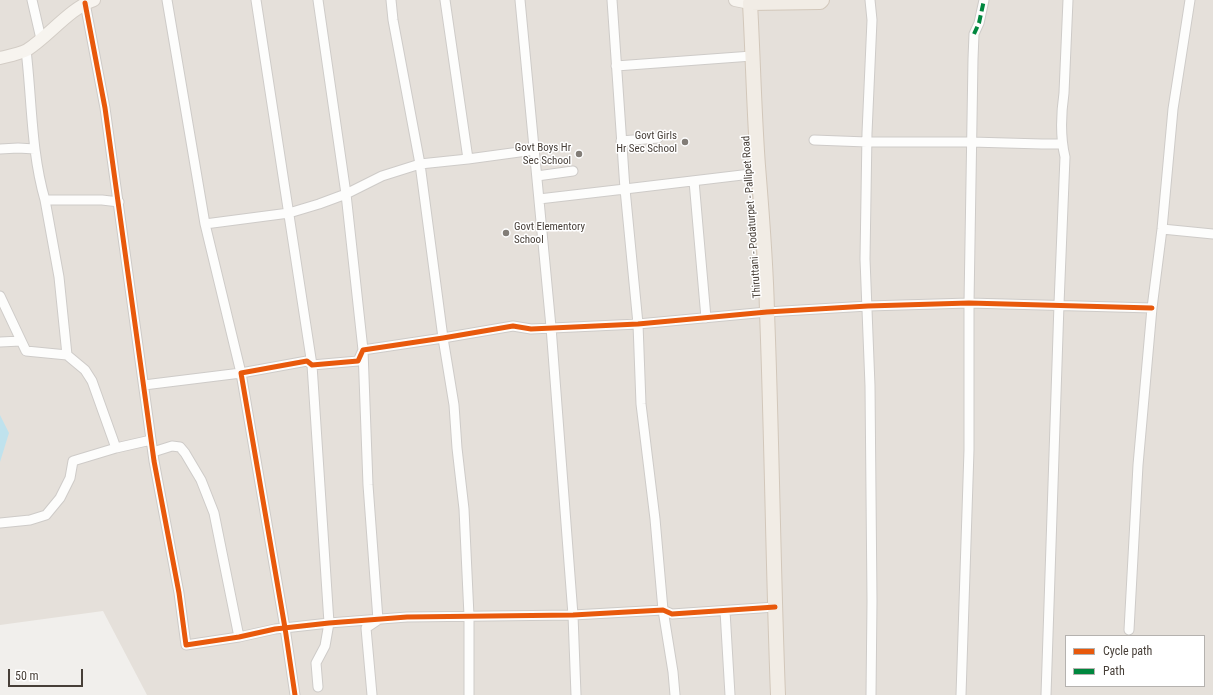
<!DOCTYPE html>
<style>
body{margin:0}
#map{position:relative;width:1213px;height:695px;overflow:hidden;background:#f1efec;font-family:"Roboto Condensed",sans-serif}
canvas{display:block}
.legend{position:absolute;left:1065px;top:635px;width:140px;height:52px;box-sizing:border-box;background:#fff;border:1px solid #b5b2af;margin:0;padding:5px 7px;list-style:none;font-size:12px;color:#473f38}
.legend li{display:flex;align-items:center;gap:8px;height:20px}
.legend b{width:20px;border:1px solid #b5b2af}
.scale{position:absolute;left:8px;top:669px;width:75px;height:18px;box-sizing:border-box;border:2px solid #473f38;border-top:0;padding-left:5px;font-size:12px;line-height:14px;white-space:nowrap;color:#473f38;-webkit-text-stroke:3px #fff;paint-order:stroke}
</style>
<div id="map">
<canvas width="1213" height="695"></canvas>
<ul class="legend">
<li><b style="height:5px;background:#e8590c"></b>Cycle path</li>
<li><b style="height:5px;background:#00873e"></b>Path</li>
</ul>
<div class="scale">50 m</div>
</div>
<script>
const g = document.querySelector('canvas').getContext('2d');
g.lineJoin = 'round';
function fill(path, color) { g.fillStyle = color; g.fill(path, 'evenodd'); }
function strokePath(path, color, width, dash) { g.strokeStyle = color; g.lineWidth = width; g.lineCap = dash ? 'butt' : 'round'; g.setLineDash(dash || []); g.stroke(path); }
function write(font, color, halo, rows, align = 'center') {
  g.font = font + ' "Roboto Condensed",sans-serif'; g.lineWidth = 3; g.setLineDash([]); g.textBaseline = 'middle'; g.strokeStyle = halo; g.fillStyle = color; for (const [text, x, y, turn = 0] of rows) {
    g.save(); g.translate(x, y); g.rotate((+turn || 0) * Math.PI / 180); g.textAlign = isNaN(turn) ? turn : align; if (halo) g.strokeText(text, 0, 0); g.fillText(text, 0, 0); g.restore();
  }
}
const residential = new Path2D(`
 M0,0h1213v695h-1066l-44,-84 -103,14zM1066,636h138v50h-138z`);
const water = new Path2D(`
 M0,415l9,18 -9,29z`);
const minor = new Path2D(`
 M32,0l9,39
 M167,0l38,224
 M256,0l56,365 17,258 -4,23 -9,17 2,24
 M318,0l28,194 17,156 5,135 10,135 -12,8 6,67
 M391,0l2,20 27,144 23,174 11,67 3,43 7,61 5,107v79
 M520,0l31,327 22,288 3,80
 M870,0l2,20 -5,113 -2,126 5,127 2,215 -1,94
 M85,3l20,105 49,353 25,132 7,52 53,-8 36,-8 54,-6 78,-6 166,-2 90,-5 9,4 103,-7
 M26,50c6,50 5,102 19,150
 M616,66l136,-10
 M814,140l53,2h104l71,2h20
 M621,141l37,-3
 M0,149l18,-1 17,1
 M468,159l66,-9
 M537,176l36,-5
 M694,181l12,137
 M539,199l86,-10 -13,-189
 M1162,229l51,5
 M0,296l26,55 41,4 18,15 7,11 24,67 -43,13 -3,17 -10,20 -14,17 -16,5 -30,3
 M0,342l21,-1
 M67,355l-8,-78 -14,-77h57l17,2
 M144,385l97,-12 -36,-149 84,-11 30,-9 27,-10 36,-18 38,-12 48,-5 -23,-159
 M116,448l35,-8
 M153,452l19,-6 8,1 5,6 16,27 13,33 25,124
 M725,611l5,84
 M1129,630l9,-165 14,-157 10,-79 11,-120 17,-109
 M295,695l-10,-67 -44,-255 66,-12 5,4 46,-4 5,-11 80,-12 70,-12 18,3 107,-5 129,-12 101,-6 101,-3 183,5
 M675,695l-2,-23 -10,-62 -8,-91 -14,-115 -3,-80 -13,-135 134,-16
 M961,695l8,-245v-147l4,-244 1,-25 5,-11 5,-23
 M1046,695l13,-391 6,-147c-5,-21 -4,-43 -1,-64l4,-93`);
const secondary = new Path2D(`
 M735,0l15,3
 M0,58c8,-2 19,-4 27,-8 22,-14 43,-42 67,-50`);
const primary = new Path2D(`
 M778,695c-5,-128 -6,-255 -11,-383 -1,-49 -5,-97 -9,-146 -4,-54 -5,-109 -8,-163l70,-1 2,-2`);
const quiet = new Path2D(`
 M974,34l5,-11 5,-23`);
const cycleway = new Path2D(`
 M85,3l20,105 49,353 25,132 7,52 53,-8 36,-8 54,-6 78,-6 166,-2 90,-5 9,4 103,-7
 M295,695l-10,-67 -44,-255 66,-12 5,4 46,-4 5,-11 80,-12 70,-12 18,3 107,-5 129,-12 101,-6 101,-3 183,5`);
const markers = [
 [685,142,4,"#827d77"],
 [579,154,4,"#827d77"],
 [506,233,4,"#827d77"]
];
const poiNames = [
 ["Govt Girls",677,136],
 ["Hr Sec School",677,149],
 ["Govt Boys Hr",571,148],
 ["Sec School",571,161],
 ["Govt Elementory",514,227,"left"],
 ["School",514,240,"left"]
];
const streetNames = [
 ["Thiruttani - Podaturpet - Pallipet Road",752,217,-94]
];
fill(residential, '#e5e0da');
fill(water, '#bfe2ed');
strokePath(minor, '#cecbc8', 11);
strokePath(secondary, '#d3cdc6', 14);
strokePath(primary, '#d2c7ba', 16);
strokePath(minor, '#fdfdfc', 9);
strokePath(secondary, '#f7f4ef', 12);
strokePath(primary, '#f1ece5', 14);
strokePath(quiet, '#00873e', 4, [8, 4]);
strokePath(cycleway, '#e8590c', 5);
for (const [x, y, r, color] of markers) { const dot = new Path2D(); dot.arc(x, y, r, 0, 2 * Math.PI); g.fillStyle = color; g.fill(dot); strokePath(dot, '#fff', 1.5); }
write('11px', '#473f38', '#fff', poiNames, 'right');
write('11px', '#473f38', '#fff', streetNames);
</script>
